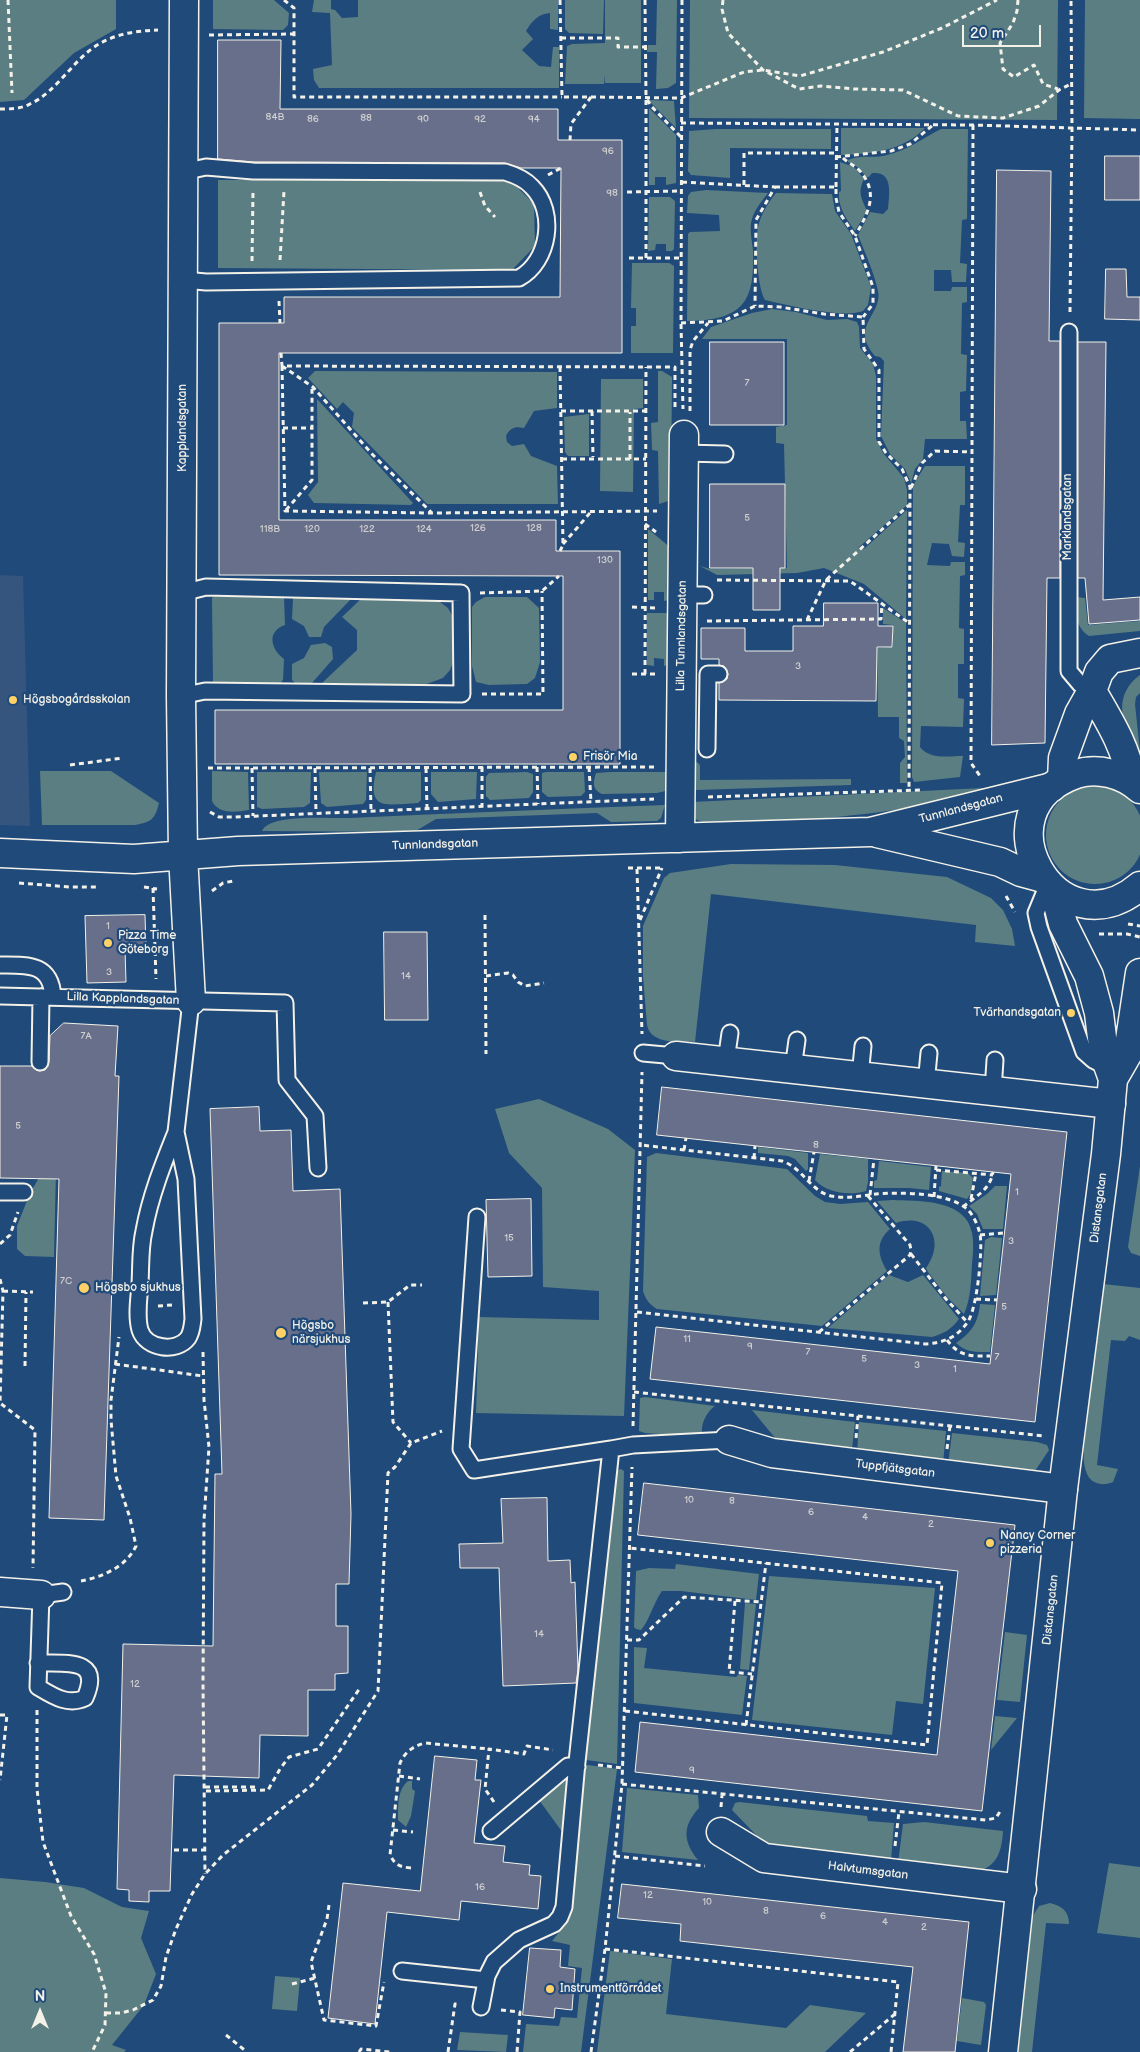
<!DOCTYPE html>
<meta charset="utf-8">
<style>
body{margin:0}
#map{position:relative;width:1140px;height:2052px;overflow:hidden;background:#1f4a7a;font-family:"Balsamiq Sans",sans-serif}
canvas{display:block}
.north{position:absolute;left:15px;top:1987px;width:50px;height:50px;-webkit-text-stroke:4px #1f4a7a;paint-order:stroke;rotate:0deg;font-size:14px;font-weight:700;line-height:20px;text-align:center;color:#f4f1e8}
.north::after{content:'';display:block;margin:auto;width:18px;height:22px;background:#f4f1e8;clip-path:polygon(50% 0,100% 100%,50% 72%,0 100%)}
.scale{position:absolute;left:962px;top:25px;width:79px;height:22px;box-sizing:border-box;border:2px solid #f4f1e8;border-top:0;padding-left:6px;font-size:15px;line-height:18px;white-space:nowrap;color:#f4f1e8;-webkit-text-stroke:4px #1f4a7a;paint-order:stroke}
</style>
<div id="map">
<canvas width="1140" height="2052"></canvas>
<div class="north">N</div>
<div class="scale">20 m</div>
</div>
<script>
const g = document.querySelector('canvas').getContext('2d');
g.lineJoin = 'round';
function fill(path, color) { g.fillStyle = color; g.fill(path, 'evenodd'); }
function strokePath(path, color, width, dash) { g.strokeStyle = color; g.lineWidth = width; g.lineCap = dash ? 'butt' : 'round'; g.setLineDash(dash || []); g.stroke(path); }
function write(font, color, halo, rows, align = 'center') {
  g.font = font + ' "Balsamiq Sans",sans-serif'; g.lineWidth = 4.5; g.setLineDash([]); g.textBaseline = 'middle'; g.strokeStyle = halo; g.fillStyle = color; for (const [text, x, y, turn = 0] of rows) {
    g.save(); g.translate(x, y); g.rotate((+turn || 0) * Math.PI / 180); g.textAlign = isNaN(turn) ? turn : align; if (halo) g.strokeText(text, 0, 0); g.fillText(text, 0, 0); g.restore();
  }
}
const built = new Path2D(`
 M0,575l23,1 7,250 -30,-1z`);
const green = new Path2D(`
 M0,0h116v29l-42,24 -50,47 -24,2z
 M213,0h61l15,13 -1,12 -5,5 -70,-1z
 M314,0h17v9l4,1 7,8 16,-1v-17h200v30l-8,-1v-16c-12,1 -18,8 -24,18l7,8 -11,11 17,16 12,1 2,-20h6v41h-240l-5,-8 -1,-11 19,-4 -2,-52 -18,-1z
 M565,0h39l-1,34 -34,-1 -4,-4z
 M605,0h36v83h-36v-8l-1,9h-39l2,-38 5,-2 33,-1z
 M657,0h20l-1,83 -8,5 -12,1 1,-37h-10l1,-7h8z
 M690,0h368l-1,120 -368,-2z
 M1085,0h55v119l-56,-1z
 M648,100l26,1 2,27z
 M649,108l27,27v48l-10,2v-8h-11v8h-6z
 M841,128h84c-22,23 -54,26 -84,27z
 M716,129h115v20l-101,-1v30l-39,-3 -3,-4 1,-40z
 M941,129h27l-1,90 -5,1 -2,43 7,1 -1,18h-14l-1,-12h-17v21h17l1,-4h15v15l-5,1 -1,51 6,1 -1,36 -6,1v29h6l1,18h-42l-2,20 -8,10 -4,14 -6,-14 -15,-15 -9,-18 3,-75 -4,-4 -5,-1c-26,-30 8,-42 3,-65 -4,-19 -13,-38 -20,-56l12,-23 13,2 5,-5c1,-15 6,-38 -16,-36l-3,4h-3l-7,-9 -11,-6v-2c13,-6 26,-1 39,-5 19,-4 36,-17 54,-26z
 M840,162l14,5 10,12c-7,14 -2,20 3,32l-12,20c-9,-13 -17,-23 -16,-39l2,-1z
 M218,180h292l24,24 1,42 -23,24 -294,-2z
 M706,190l62,3c-6,8 -13,16 -16,26 -3,10 0,21 1,31 2,54 -11,70 -66,71l1,-87 2,-2 30,-1 -1,-16 -32,-2 1,-17 3,-4z
 M776,193l56,1 3,17 16,23 20,53 -3,18 -5,6c-20,8 -76,-6 -98,-11 -8,-13 -10,-58 -7,-73 3,-13 10,-24 18,-34z
 M649,197h21l5,4 -1,48 -2,2h-6v-7h-10l-1,6 -7,1z
 M632,263h37l5,3 -1,87h-42v-27h5v-18h-5z
 M772,309l24,3 31,8 20,-1 10,3 2,5 1,21 13,16 3,12v63l7,14 21,25 3,12v15l-49,43 6,1 43,-39 -1,109 -42,-35 -40,-16 -27,5 -80,2 -17,-9 10,3 77,-1 -3,-124 -8,-1v-16l11,-2v-86h-85l9,-12 41,-14z
 M315,371l242,1v36l-23,3 -10,17c-9,-2 -14,0 -18,8l1,6 5,4 12,-2 7,12 26,10 1,38h-131l-75,-77 2,-14 -11,-11 -6,7 -29,-31z
 M658,371h4l10,6 -1,115 -3,9 -9,3 -1,-53 -6,-1 -1,-27 7,-1z
 M601,379h42v29l-9,1 -1,83 -33,-1z
 M317,399l96,104 -2,2 -97,-2 -6,-8 10,-13z
 M589,414v42h-21l-3,-4 -1,-35z
 M925,466h40v39h-5l-2,37 7,1 -1,14 -12,-1 -3,-12 -17,-1 -5,22 23,1 1,-4h14v13l-5,1 -1,52 5,1v35h-6v34l6,1 -1,28 -42,-1 -1,21c10,13 29,9 43,9l-3,21 -46,5 -2,-5 1,-289 2,-6z
 M648,529l23,19 -2,52 -5,1v-9h-10v8h-6z
 M214,596l70,1 1,28c-19,7 -14,24 -1,34l-1,21 -4,5 -64,-1 -2,-2 -1,-84z
 M353,597l-29,30 -3,10h-12l-5,-11 -12,-7 1,-21z
 M363,597l67,1 10,4 8,6 5,9 1,43 -4,10 -7,8 -19,7 -102,-2 35,-33v-20l-15,-13z
 M485,597h42l12,11 1,54 -5,16 -8,6 -38,1 -13,-3 -4,-16v-59l4,-5z
 M1076,597l9,1 3,27 52,-4v10l-51,5c-13,-8 -15,-25 -13,-39z
 M883,608l23,15 1,160h-7v-20l5,-6 -1,-16 -5,-3v-21h-21l-1,-69 16,-1v-22l-10,-1z
 M647,613h21l3,3 -1,48 -6,2v-7l-10,-1v8l-7,-1z
 M325,643l7,4 1,12 -21,24h-17l-3,-3v-16l12,-6 7,-13z
 M1140,675v18l-4,4 -1,7 5,48c-18,-24 -29,-56 0,-77z
 M697,762l3,3v15l151,-1v6l-154,5 -5,-1 1,-25z
 M40,771h71l48,32c-4,16 -7,19 -24,22h-93z
 M212,771l36,1 1,38c-13,2 -30,5 -37,-9z
 M257,772h54l-1,31 -6,4 -42,2 -5,-2z
 M319,772h48l-1,28 -3,4 -36,3 -6,-4z
 M376,772h45v28l-3,3c-29,1 -52,10 -42,-31z
 M431,772h46l-1,27 -38,3 -7,-8z
 M527,772l6,2v18l-4,6 -39,2 -4,-4v-19l3,-4z
 M546,772h38l1,20 -4,4 -33,1 -6,-5v-19z
 M609,772h60v18l-12,3 -55,1c-10,-5 -9,-11 -6,-21z
 M1046 835a49 49 0 1 1 98 0a49 49 0 1 1-98 0Z
 M984,788c-23,21 -242,41 -278,35 -5,-1 -10,-4 -14,-5v-16z
 M665,805l-4,13 -4,3 -46,1 -14,-9 -161,6 -22,13 -152,-1c8,-18 69,-12 87,-13 105,-5 210,-9 316,-13z
 M731,864l104,1 112,12 44,21 12,12 9,19 3,17 -40,-4 1,-17 -265,-31 -16,148c-16,-1 -44,3 -48,-17l-4,-49v-50l21,-48 6,-5z
 M539,1099l69,30 27,21 -11,266 -148,-3 3,-96 120,3v-29l-56,-4 -1,-99 -33,-35 -14,-44z
 M758,1147l50,6v16l-2,2 -11,-12 -7,-3 -30,-3z
 M656,1153l131,16 28,27 10,6 15,2 28,-2 22,27c-15,13 -12,27 -3,42l-65,55 -165,-17c-8,-5 -11,-9 -14,-18l4,-134z
 M820,1154l48,5v23l-2,9c-17,5 -39,2 -51,-11z
 M879,1161l52,6 -2,23 -20,-2h-35v-7l3,-1z
 M1140,1166v90l-9,-3 -3,-6z
 M43,1171h13l-2,86 -29,-1 -8,-7v-23l13,-33z
 M942,1171l26,2 5,5 -2,15 -4,6 -28,-8v-4l2,-1z
 M995,1186h12l-4,43h-20l-6,-15 -8,-8 18,-12z
 M892,1200c27,1 74,-1 80,33 2,10 1,21 0,31 -1,17 -1,34 -8,50l-17,-17 -19,-25 -2,-4c20,-28 3,-56 -30,-45l-19,-22z
 M991,1237l11,1 -6,57 -16,1 5,-56z
 M889,1275l19,7 15,-7 36,44c-7,10 -16,15 -27,18l-104,-9z
 M1103,1284l37,4v52l-11,-4 -4,5 -14,-1 -14,125 21,4 -5,13c-9,4 -21,3 -26,-8 -7,-15 -1,-37 0,-53 4,-46 10,-91 16,-137z
 M980,1304l15,1 -5,47c-14,0 -23,1 -34,-9 16,-11 22,-20 24,-39z
 M645,1397l70,9c-9,6 -16,21 -12,31l-58,-4 -6,-2 1,-33z
 M752,1410l103,12 -3,27 -5,5 -67,-10z
 M859,1422l87,9 -3,33 -86,-10z
 M952,1433l85,9 10,3 2,5 -16,24 -85,-9z
 M621,1469l3,2 -7,293 -31,-4 31,-287 1,-3z
 M676,1564l83,10 -3,26 -75,-9h-19c-9,13 -13,30 -21,39l-5,-1 -2,-2 2,-56 13,-3 26,1z
 M769,1576l166,12 -12,116 -27,-3 -4,34 -140,-15z
 M745,1603l11,1 -7,66 -9,-1z
 M1005,1632l22,3 -7,67 -23,-2z
 M634,1647l13,1 -3,20 92,9 2,-2 9,1 -5,39 -108,-12z
 M995,1716l22,2 -26,32z
 M588,1765l29,4 -36,283h-58l3,-28 33,2 2,-9 16,1 5,-50 -14,-2 2,-21 -18,-4 16,-20 17,-155z
 M568,1779h1l-6,54 -24,-33z
 M408,1781h4v8l3,2 -4,25 -5,11 -8,-7c0,-13 -1,-30 10,-39z
 M627,1788l71,7 1,13c-17,18 -16,34 -1,52l-76,-8z
 M739,1802l128,14 1,5 26,2 -3,38 -122,-15 -9,-7 -28,-29 3,-7z
 M924,1822l79,9c-1,18 -5,37 -27,40l-78,-8 5,-39z
 M1109,1863l31,4v71l-43,-5z
 M0,1878l45,4 39,6 38,19 27,4 -8,27 15,36 -12,31 -32,40 14,5 -2,2h-124z
 M1050,1903c12,3 19,8 19,21l-23,-1 -14,129h-14l13,-133 8,-13z
 M610,1951l62,8 -6,55 120,14 24,-23 56,8 -41,39h-228z
 M275,1976l25,2 -3,33 -25,-2z
 M962,1998l22,4 2,3 -5,40 -24,-4z
 M460,2032l48,3 -2,17 -49,-2z`);
const building = new Path2D(`
 M218,40h63l-1,69h278v31h64v213h-343v167h277v31h64v213h-405v-54h348v-134l-344,-1v-252h65v-26h276l1,-129h-40l-16,-5 -252,-1 -35,-3z
 M1105,156h35v44h-35z
 M997,170l54,1 -2,170h11v237h-13l-2,165 -53,2z
 M1106,269h20l1,28h13v23l-35,-1z
 M710,342h74v83h-74z
 M1078,342h28l-3,258 37,-3v23l-51,4 -4,-46h-7z
 M710,484h75v84h-5v42h-27v-42h-43z
 M824,603h54v23h15l-1,21h-15l-1,54 -157,-1v-17l8,-4 1,-5 -4,-8 -5,-1v-6h-18v-31h44v23h48v-25h30z
 M145,915l1,34h-21l1,33 -39,1 -2,-67z
 M384,932h43l1,88h-43z
 M64,1023l54,3 -3,50h4l-15,444 -55,-2 10,-339 -59,-1v-112h32l7,5 6,-1 4,-8 1,-26z
 M662,1087l405,45 -32,290 -385,-43 6,-52 334,37 21,-190 -354,-39z
 M259,1107l1,24 31,-1 2,61 47,-2 11,325 -2,70h-13v42h12v47l-13,1v16h-27v46l-48,-1 -1,43 -85,-3 -4,116h-21v11l-20,-1v-11l-12,-1 6,-245 90,2 2,-172h7l-12,-365z
 M531,1199l1,77 -44,1 -2,-77z
 M644,1483l371,42 -33,286 -347,-39 5,-50 297,33 21,-184 -320,-36z
 M547,1498l1,63 22,-1 1,23 4,-1 3,88 -2,13 -73,3 -4,-118h-39l-1,-24 44,-1 -2,-44z
 M435,1756l42,4 -2,20h6l-7,63 31,3 -2,16 27,3 -1,10 12,1 -3,33 -77,-8 -2,19 -72,-8 -12,112 -47,-6 15,-135 77,8z
 M622,1884l347,38 -14,130h-52l10,-85 -233,-26 1,-17 -63,-6z
 M530,1948l31,2 -1,17 15,2 -3,41 -17,-2 -1,10 -31,-3z`);
const path = new Path2D(`
 M8,0l4,93
 M284,0l10,8v89h268
 M560,0l2,97h29l-20,27 -1,16
 M645,0l1,98
 M682,0l-1,323 2,86
 M723,0l-1,9 6,24 35,37 36,19 22,-3 33,3 49,1 55,26 45,2 36,-12 20,-16 12,-6
 M1018,0l-1,11 -4,12 -13,20 3,26 11,8 20,-12 9,19 15,5
 M209,35l85,-1
 M561,38h57v9h26
 M591,97l90,1 63,-26 19,-2 37,6 83,-24 59,-24 55,-28
 M0,109c10,0 21,0 30,-5 28,-13 43,-45 69,-60 19,-11 38,-13 59,-14
 M681,123l292,2 99,3 -1,-128
 M973,125l-2,638 9,13
 M836,157l55,-6 19,-7 23,-19
 M843,158c5,5 11,7 16,12 21,23 9,43 -4,66
 M548,175l13,-7
 M682,182l93,5 -19,33 -1,86
 M744,185v-32h92
 M775,187h61v11l3,14 16,24 18,51v17l-10,13
 M836,187l1,-63
 M480,192l5,14 10,11
 M627,192l55,-1
 M629,258h52
 M646,258v-160l6,9 29,30
 M280,260l4,-69
 M252,261l1,-69
 M279,301l1,22
 M1070,312l2,-184 68,2
 M681,323l42,-2 32,-15 25,1 44,7 39,3 1,32 15,21v72l7,11 16,16 8,18 -1,303
 M281,353l1,13 393,1v44
 M282,366l3,145 147,2 225,-2
 M282,366l31,21 60,68 59,58
 M560,367l3,178 -3,6
 M561,411h84
 M592,411l1,46
 M690,411v-61l3,-9 15,-18
 M283,428h29
 M562,459h84
 M630,459v-47
 M911,488l11,-25 13,-12 37,1
 M286,510l26,-30v-94
 M645,524l11,8
 M563,544l27,-31
 M717,580l133,1 59,42
 M480,593l62,-2 17,-15
 M632,607l24,1
 M807,620l19,-40 83,-75
 M707,621l174,-2 1,-16
 M632,674h23
 M645,674l1,-307
 M482,694h61l-1,-103
 M70,765l53,-7
 M482,767v40
 M537,767l1,37
 M589,767l2,35
 M208,768l446,-1
 M252,768l1,48
 M315,768l1,45
 M370,768l1,43
 M426,768l1,41
 M708,797l213,-7
 M210,812l9,5h15l420,-18
 M628,868h36
 M637,869l5,165
 M19,883l51,4h28
 M144,887l13,2
 M153,888l3,91
 M212,891l11,-8 10,-2
 M1006,896l9,16
 M485,915l1,139
 M640,920l22,-52
 M1128,924l12,2
 M1099,934h28l13,3
 M486,976l22,-3 5,2 5,7 7,4 19,-3
 M684,1150l2,-12
 M754,1158l1,-12
 M936,1170l57,5
 M809,1181l5,-29
 M870,1195l4,-36
 M934,1197l2,-31
 M971,1199l5,-26
 M963,1207c13,-11 27,-17 30,-35
 M980,1235l24,-2
 M0,1244l10,-9 8,-23
 M911,1254l35,45 22,24
 M0,1279l3,12 -3,112 35,27 -2,138
 M3,1291l30,1
 M976,1299l21,1
 M388,1302l5,120 18,21
 M363,1303l25,-1 22,-17h12
 M158,1306l14,-1
 M637,1312l288,32c18,-1 31,-6 42,-21 10,-12 16,-74 13,-89 -2,-8 -6,-18 -12,-24 -19,-18 -67,-18 -92,-16 -15,2 -30,5 -45,2 -21,-5 -28,-28 -49,-35l-141,-16
 M819,1332l91,-77 1,-5 -1,-5 -42,-49
 M947,1340c13,17 23,16 43,16
 M203,1352l1,48 5,47 -5,73 -1,162 2,192
 M115,1364l88,12
 M25,1366l1,-74
 M634,1392l410,44
 M633,1426l9,-354
 M856,1438l2,-22
 M947,1449l3,-23
 M81,1581c21,-4 45,-14 55,-35l-6,-28 -14,-42 -5,-56v-20l8,-63
 M735,1601l-6,71 23,2
 M627,1640h12l45,-43 77,5
 M37,1710v79l6,53 28,74 23,38 12,39 -1,32 -13,27
 M625,1711l302,34 15,-162 -312,-35
 M0,1715h7l-7,65
 M746,1725l20,-162
 M598,1765l25,3
 M399,1776l21,3
 M622,1784l364,36 10,-2 5,-8
 M205,1787h52
 M206,1791l62,-1 12,-21 9,-12 29,-8 42,-61
 M494,1802l-9,-13 4,-40 35,5 3,-8 26,4
 M721,1807l1,-12
 M393,1830l20,2
 M895,1846l4,-34
 M174,1850h31
 M615,1856l90,10
 M411,1868c-11,-1 -16,-3 -21,-13l10,-92c5,-11 13,-17 25,-20l64,6
 M329,1905l-2,14 -16,43 13,58 52,6 8,-44
 M605,1949l293,33 -7,70
 M292,1984l23,-6
 M501,2010l19,2 -3,40
 M106,2013h15l12,-3 20,-10 8,-14 5,-29 10,-28 16,-35 13,-20 18,-19 89,-70 25,-30 41,-64 10,-218 7,-6 16,-24 31,-12
 M226,2035l21,17
 M359,2052l2,-3 29,3
 M448,2052l7,-48h5
 M591,2052l14,-103 17,-165 10,-317
 M850,2052l45,-38`);
const lane = new Path2D(`
 M183,172l23,-5 47,4 252,1c10,3 20,7 27,15 25,25 17,75 -13,91l-313,4 -22,-2
 M1069,332v339l11,13 12,7
 M683,453l42,1
 M682,595h22
 M181,696l24,-5 257,3 -1,-101 -255,-6 -24,6
 M707,749l1,-75h11
 M1048,884l-12,29 3,14 45,125 9,8 14,7
 M0,965c28,0 51,-2 53,32
 M0,996l285,7 2,77 28,36 3,52
 M643,1053l33,3
 M726,1061l4,-28
 M40,1062l1,-65
 M793,1069l4,-29
 M860,1076l3,-30
 M926,1084l3,-31
 M993,1091l2,-31
 M176,1132c-13,32 -26,65 -32,99 -4,17 -3,36 -4,53 -1,14 -4,32 0,46 6,19 37,23 48,8 4,-6 4,-12 5,-19l-7,-140 -10,-47 15,-131
 M0,1192h24
 M477,1217l-16,232 13,21 137,-21
 M38,1663c27,1 65,-6 47,35 -17,8 -32,-2 -47,-11l3,-92 22,-3
 M491,1831l77,-65 9,1
 M402,1971l84,9
 M481,2007l6,-31 7,-14 25,-22 35,-16 6,-7 4,-10 13,-145 34,-313 22,-4 96,-5`);
const street = new Path2D(`
 M184,0l-3,696 2,159 8,146
 M1092,691c18,31 34,56 40,91
 M1062,780l1,-22 16,-44 13,-23 7,-19 11,-13 30,-6
 M877,833l123,29 21,10 22,6
 M680,838l4,-403
 M0,853l134,6 104,-8 632,-19 182,-45
 M676,1056l435,48
 M729,1440l43,13 291,36
 M0,1592l41,3
 M721,1832l43,26 258,31`);
const secondary = new Path2D(`
 M1140,789c-17,-15 -42,-22 -64,-15 -102,35 -19,182 64,112
 M1113,1079l15,-26 12,-80
 M1003,2052l60,-563 43,-335 7,-75 -9,-25 -5,-41 -10,-37 -26,-52 -9,-35`);
const markers = [
 [13,700,5,"#ffd166"],
 [573,757,5,"#ffd166"],
 [108,943,5,"#ffd166"],
 [1071,1013,5,"#ffd166"],
 [84,1288,6,"#ffd166"],
 [281,1333,6,"#ffd166"],
 [990,1543,5,"#ffd166"],
 [550,1989,5,"#ffd166"]
];
const numberNames = [
 ["84B",275,117],
 ["88",366,118],
 ["86",313,119],
 ["90",423,119],
 ["92",480,119],
 ["94",534,119],
 ["96",608,151],
 ["98",612,193],
 ["7",747,383],
 ["5",747,518],
 ["126",478,528],
 ["128",534,528],
 ["118B",270,529],
 ["120",312,529],
 ["122",367,529],
 ["124",424,529],
 ["130",605,560],
 ["3",798,666],
 ["1",108,926],
 ["3",109,972],
 ["14",406,976],
 ["7A",86,1036],
 ["5",18,1126],
 ["8",816,1145],
 ["1",1017,1192],
 ["15",509,1238],
 ["3",1011,1241],
 ["7C",66,1281],
 ["5",1004,1307],
 ["11",687,1339],
 ["9",750,1346],
 ["7",808,1352],
 ["7",997,1357],
 ["5",864,1359],
 ["3",917,1365],
 ["1",955,1369],
 ["10",689,1500],
 ["8",732,1501],
 ["6",811,1512],
 ["4",865,1517],
 ["2",931,1524],
 ["14",539,1634],
 ["12",135,1684],
 ["9",692,1770],
 ["16",480,1887],
 ["12",648,1895],
 ["10",707,1902],
 ["8",766,1911],
 ["6",823,1916],
 ["4",885,1922],
 ["2",924,1927]
];
const streetNames = [
 ["Kapplandsgatan",183,428,-90],
 ["Marklandsgatan",1068,517,-90],
 ["Lilla Tunnlandsgatan",682,636,-89],
 ["Tunnlandsgatan",961,809,-15],
 ["Tunnlandsgatan",435,845,-2],
 ["Lilla Kapplandsgatan",123,999,2],
 ["Distansgatan",1099,1208,-83],
 ["Tuppfjätsgatan",895,1469,7],
 ["Distansgatan",1051,1610,-84],
 ["Halvtumsgatan",868,1871,7]
];
const poiNames = [
 ["Högsbogårdsskolan",23,700],
 ["Frisör Mia",583,757],
 ["Pizza Time",118,936],
 ["Göteborg",118,950],
 ["Tvärhandsgatan",1061,1013,"right"],
 ["Högsbo sjukhus",95,1288],
 ["Högsbo",292,1326],
 ["närsjukhus",292,1340],
 ["Nancy Corner",1000,1536],
 ["pizzeria",1000,1550],
 ["Instrumentförrådet",560,1989]
];
fill(built, '#35557f');
fill(green, '#5b7e83');
fill(building, '#676f8a');
strokePath(building, '#f4f1e8', 1);
strokePath(lane, '#f4f1e8', 19);
strokePath(street, '#f4f1e8', 31);
strokePath(secondary, '#f4f1e8', 31);
strokePath(path, '#f4f1e8', 3, [5, 4]);
strokePath(lane, '#1f4a7a', 15);
strokePath(street, '#1f4a7a', 28);
strokePath(secondary, '#1f4a7a', 28);
for (const [x, y, r, color] of markers) { const dot = new Path2D(); dot.arc(x, y, r, 0, 2 * Math.PI); g.fillStyle = color; g.fill(dot); strokePath(dot, '#1f4a7a', 2); }
write('10px', '#d1d0d0', null, numberNames);
write('12px', '#f4f1e8', '#1f4a7a', streetNames);
write('12px', '#f4f1e8', '#1f4a7a', poiNames, 'left');
</script>
